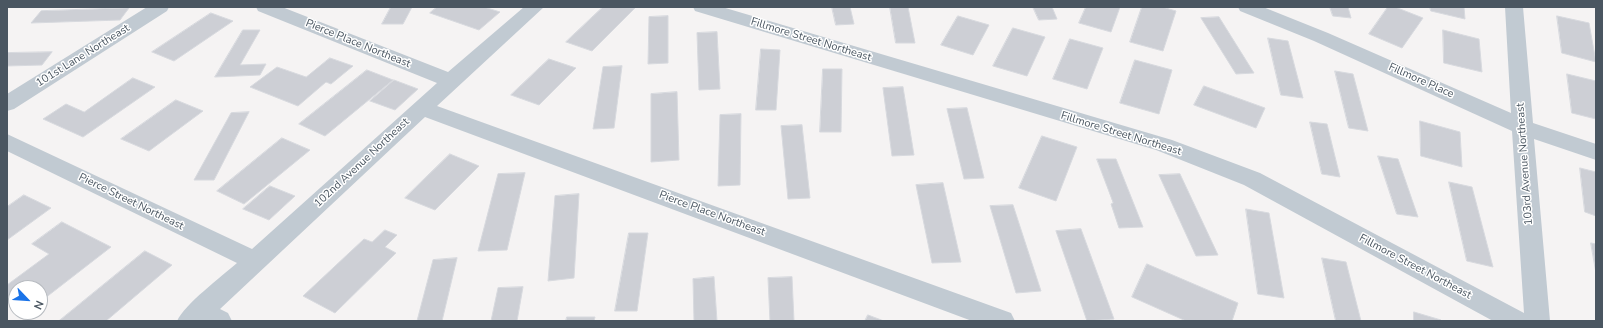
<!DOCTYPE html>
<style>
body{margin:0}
#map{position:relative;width:1603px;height:328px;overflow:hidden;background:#f5f3f3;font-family:"Nunito Sans",sans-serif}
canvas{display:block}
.frame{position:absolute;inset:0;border:8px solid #4a5661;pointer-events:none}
.north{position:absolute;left:8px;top:280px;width:40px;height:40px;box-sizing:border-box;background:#fff;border:1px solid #b7bbc0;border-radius:50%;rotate:115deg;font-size:11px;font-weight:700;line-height:16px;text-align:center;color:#4a5661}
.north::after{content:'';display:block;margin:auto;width:14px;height:18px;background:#1a73e8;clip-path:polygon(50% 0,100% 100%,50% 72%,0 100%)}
</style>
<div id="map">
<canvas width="1603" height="328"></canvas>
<div class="frame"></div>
<div class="north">N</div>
</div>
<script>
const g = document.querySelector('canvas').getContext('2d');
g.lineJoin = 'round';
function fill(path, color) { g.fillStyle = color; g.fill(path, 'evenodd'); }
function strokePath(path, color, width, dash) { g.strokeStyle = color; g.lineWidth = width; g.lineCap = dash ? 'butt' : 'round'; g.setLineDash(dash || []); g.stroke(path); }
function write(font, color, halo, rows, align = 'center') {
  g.font = font + ' "Nunito Sans",sans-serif'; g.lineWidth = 3; g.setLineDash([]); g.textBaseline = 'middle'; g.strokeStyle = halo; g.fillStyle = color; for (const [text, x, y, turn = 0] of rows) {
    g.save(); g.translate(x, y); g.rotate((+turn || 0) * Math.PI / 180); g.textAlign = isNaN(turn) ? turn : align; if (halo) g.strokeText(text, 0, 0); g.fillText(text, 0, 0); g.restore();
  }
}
const building = new Path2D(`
 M391,7h21l-9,17h-21z
 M437,7h47l16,5 -21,18 -49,-17z
 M603,7l32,1 -43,43 -26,-9z
 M832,7h18l4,17 -18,1z
 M890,7h18l7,36h-19z
 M1033,7h19l5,12 -18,1z
 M1086,7h34l-9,25 -32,-9z
 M1142,7h20l14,4 -13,40 -33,-9z
 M1330,7h18l3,11 -18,-2z
 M1388,7h7l28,11 -21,30 -33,-14z
 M1430,7h34l1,12 -34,-8z
 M129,8l-9,12 -89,3 10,-12z
 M211,13l22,8 -59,40 -22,-9z
 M668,16v47l-20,1 1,-47z
 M958,16l31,9 -16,30 -32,-10z
 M1557,16l32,7 7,39 -34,-9z
 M1219,17l35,56 -18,1 -35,-56z
 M1013,28l32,9 -18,39 -34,-10z
 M243,30h17l-20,35 26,-1 -6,11 -45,2z
 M1443,30l36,9 3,33 -38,-9z
 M717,32l3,57 -21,1 -2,-57z
 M1268,38l20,3 15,57 -22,-3z
 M1070,39l33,9 -16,41 -34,-10z
 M761,49l19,1 -4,60h-20z
 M52,52l-10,13 -35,1v-13z
 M330,58l23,8 -22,18 -5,-2 -28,24 -48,-19 27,-20 29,10z
 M549,59l27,9 -37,37 -28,-10z
 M1135,60l37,10 -13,44 -39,-11z
 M622,66l-8,62 -21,1 10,-62z
 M823,69h19l-1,63h-21z
 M367,70l26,10 -68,56 -26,-12z
 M1335,71l18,3 15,57 -19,-3z
 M1567,74l29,7v38l-24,-6z
 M133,78l22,9 -72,50 -40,-18 23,-15 18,8z
 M394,80l24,9 -23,21 -25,-9z
 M1204,86l61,22 -9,20 -62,-23z
 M903,87l11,68 -22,1 -9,-68z
 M677,92l2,68 -28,2v-68z
 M176,100l27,11 -54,40 -28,-12z
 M967,108l17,70 -20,1 -17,-70z
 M249,112l-35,68h-20l37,-67z
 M741,114l-1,71 -22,1 2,-71z
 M1420,121l40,11 2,35 -41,-11z
 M1310,122l17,2 13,53 -18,-3z
 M802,125l8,73 -22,1 -7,-73z
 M1042,136l35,11 -21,54 -37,-13z
 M282,138l28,12 -66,54 -27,-13z
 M450,154l29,12 -44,44 -30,-12z
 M1378,156l20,3 20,58 -21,-3z
 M1097,159h19l27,68 -24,1 -8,-24 2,-1z
 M1580,168l16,4v44l-11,-4z
 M525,173l-18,77 -29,1 20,-77z
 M1180,174l38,81 -22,1 -37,-81z
 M1449,182l23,5 21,80 -26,-6z
 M943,183l18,79 -29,1 -16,-78z
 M270,186l25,10 -26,24 -26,-11z
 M579,194l-5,84 -26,3 7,-85z
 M24,195l27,13 -44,32v-33z
 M1013,205l28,86 -25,2 -26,-87z
 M1246,209l23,4 15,85 -26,-4z
 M62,222l49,25 -71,55v-14h-24v13l-9,-5v-11l42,-31 -17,-10z
 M1081,229l33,90 -27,2 -31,-90z
 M385,230l12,5 -12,12 11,6 -61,60 -32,-17 61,-57 8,3z
 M629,233h19l-11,78h-22z
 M1591,243l5,1v29z
 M145,251l27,14 -66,56h-47z
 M457,258l-15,63h-25l16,-61z
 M1322,258l24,4 15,59h-25z
 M1147,264l91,39 -6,18h-46l-54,-24z
 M714,277l3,44h-23l-1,-42z
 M792,277l2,44h-24l-2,-43z
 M523,287l-6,34h-26l7,-33z
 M1414,312l27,8v1h-27z
 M868,315l16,6h-19z
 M567,317h28l-1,4h-28z`);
const minor = new Path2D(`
 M147,7h22l-2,4 -153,98 -7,2v-17z
 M256,7h26l166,65 76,-65h20l-107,99 574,207 4,8h-43l-547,-204 -205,192 8,4 4,8h-55c8,-17 44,-44 60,-58l-230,-112v-17l245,115 185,-166 -179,-72z
 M693,7h29l450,133 88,33 264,140 -12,-182 -198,-90 -74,-30 -2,-4h25l65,26 183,80 -6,-106h18l10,116 63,21v16l-62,-21 16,182h-57l-249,-136 -88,-35 -461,-139z`);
const streetNames = [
 ["Fillmore Street Northeast",811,40,17],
 ["Pierce Place Northeast",358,44,22],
 ["101st Lane Northeast",83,56,-32],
 ["Fillmore Place",1421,81,24],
 ["Fillmore Street Northeast",1121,134,17],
 ["102nd Avenue Northeast",362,163,-43],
 ["103rd Avenue Northeast",1525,164,-94],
 ["Pierce Street Northeast",131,202,26],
 ["Pierce Place Northeast",712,214,20],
 ["Fillmore Street Northeast",1415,267,28]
];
fill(building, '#cdcfd5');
strokePath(building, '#d7d9de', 1);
fill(minor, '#c1cad2');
write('11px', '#4a5661', '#fff', streetNames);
</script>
